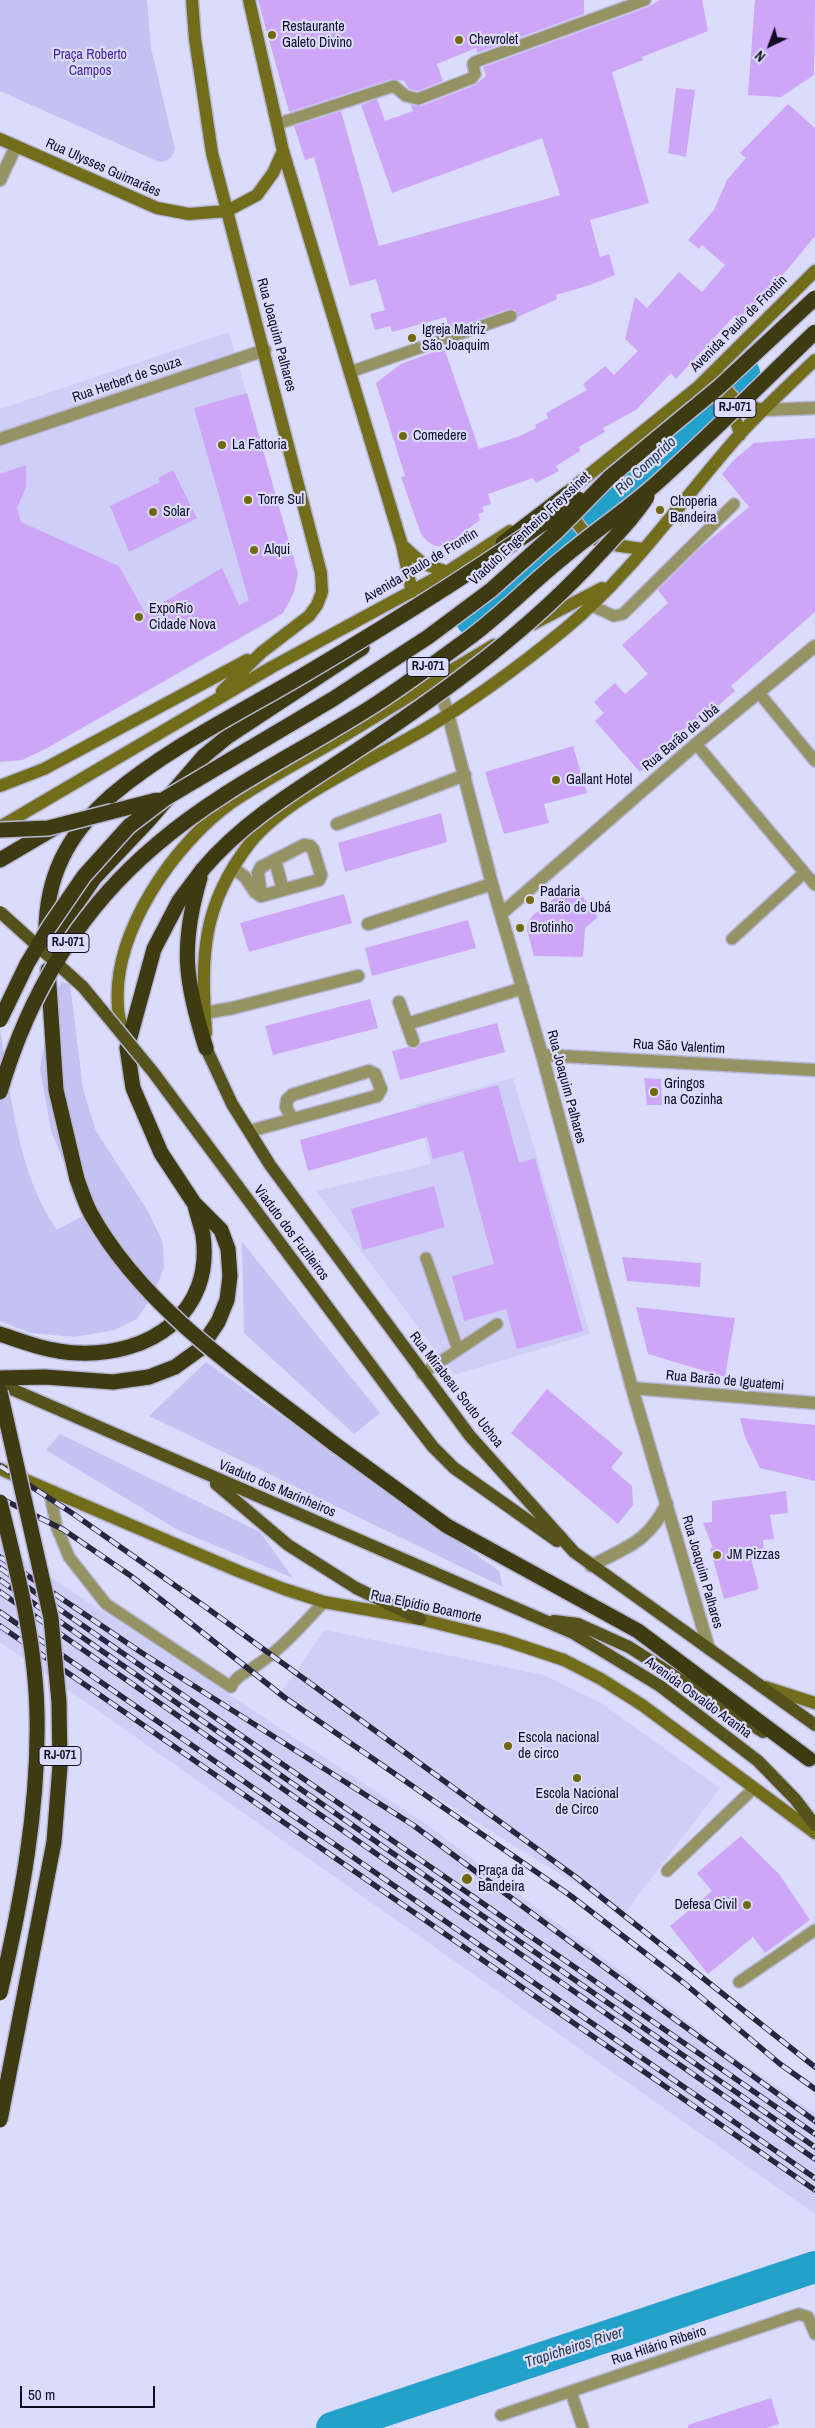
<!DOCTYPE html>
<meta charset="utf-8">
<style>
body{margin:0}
#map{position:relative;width:815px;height:2428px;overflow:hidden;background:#dbdbfe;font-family:"Archivo Narrow",sans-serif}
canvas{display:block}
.north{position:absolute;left:745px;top:20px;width:50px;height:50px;-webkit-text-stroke:4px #dbdbfe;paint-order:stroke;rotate:222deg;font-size:14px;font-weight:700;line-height:20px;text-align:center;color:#0e0c20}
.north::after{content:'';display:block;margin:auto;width:18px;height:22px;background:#0e0c20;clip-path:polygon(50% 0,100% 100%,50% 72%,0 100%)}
.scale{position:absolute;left:20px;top:2386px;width:135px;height:22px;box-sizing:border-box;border:2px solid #0e0c20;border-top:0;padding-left:6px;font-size:15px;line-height:18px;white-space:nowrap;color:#0e0c20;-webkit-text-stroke:4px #dbdbfe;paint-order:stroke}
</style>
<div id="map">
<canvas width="815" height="2428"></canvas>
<div class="north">N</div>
<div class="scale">50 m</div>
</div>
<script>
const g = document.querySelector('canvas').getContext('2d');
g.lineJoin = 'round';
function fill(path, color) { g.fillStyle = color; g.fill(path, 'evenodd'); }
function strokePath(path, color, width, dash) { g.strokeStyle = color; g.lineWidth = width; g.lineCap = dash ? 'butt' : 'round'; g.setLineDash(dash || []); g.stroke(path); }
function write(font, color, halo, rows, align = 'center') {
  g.font = font + ' "Archivo Narrow",sans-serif'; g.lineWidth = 4.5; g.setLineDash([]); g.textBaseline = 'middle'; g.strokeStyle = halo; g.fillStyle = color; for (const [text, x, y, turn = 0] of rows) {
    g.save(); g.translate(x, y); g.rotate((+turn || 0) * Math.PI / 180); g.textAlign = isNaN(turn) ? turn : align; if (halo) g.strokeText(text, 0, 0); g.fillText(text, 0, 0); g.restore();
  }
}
const built = new Path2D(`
 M229,332l69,242 -8,28 -7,11 -10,7 -226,128 -25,12 -22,2v-353z
 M513,1078l77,256 -136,41 -138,-184 115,-27 -15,-59z
 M0,1544l429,282 298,226 88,61v101l-815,-572z
 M325,1630l219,45 57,28 119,85 -96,126 -347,-216z`);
const green = new Path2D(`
 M0,0h147l4,48 24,101c-3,10 -7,12 -16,13l-159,-71z
 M61,982l9,2 13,105 13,42 53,82 14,30 1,25 -11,27 -16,24 -23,11 -40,7 -43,-4 -31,-12v-292c11,66 18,146 57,201l29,-16 -35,-83 -11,-63 12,-70z
 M242,1242l138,171 -26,21 -110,-101z
 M206,1362l293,209 4,16 -354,-171z
 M60,1434l200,98 33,46 -115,-48 -132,-80z`);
const river = new Path2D(`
 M472,620l73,-60 199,-187
 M332,2428l483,-161`);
const building = new Path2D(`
 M258,0h326v14l-107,39 -1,-5 -39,16 6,17 -25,10 -9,-2 -5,-8 -12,-2 -103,33z
 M660,0h42l6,31 -66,26 1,3 -31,12 37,131 -59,17 10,37 9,-3 6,21 -25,10 -34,10 1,4 -39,18 -3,-7 -6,-1 -60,21 -3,-13 -54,15 -2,-6 -15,4 -5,-16 15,-4 -9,-31 -26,7 -36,-129 -9,3 -11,-34 47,-15 38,135 181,-51 -18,-57 -150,55 -31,-88 16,-6 8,22 28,-10 -2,-6 10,1 54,-21 11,-9 -3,-9 165,-60z
 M755,0h60l-1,75 -33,22 -33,-2z
 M676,88l19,2 -9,67 -18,-4z
 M788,104l27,24v108l-28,34 -45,51 -7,-6 -59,64 -5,-6 -35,37 -33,18 2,4 -26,15 1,4 -24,15 3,5 -23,12 -3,-5 -45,16 3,10 -9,3 2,5 -6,2 2,6 -35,26h-10l-8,-5 -6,-7 -20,-57 4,-1 -29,-93 25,-19 43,-16 35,101 41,-13 16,-8 -1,-3 13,-7 -2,-5 41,-23 -4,-6 22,-18 9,9 24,-24 -13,-12 10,-42 12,11 32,-36 23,20 23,-27 -23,-20 -3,4 -11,-9 26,-30 13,-30 19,-22 -6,-5z
 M247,393l51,181 -4,18 -11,21 -236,135 -25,12 -22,2v-288l26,-9v22l-9,21 4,14 98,44 26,47 77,-45 17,37 10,-4 -55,-193z
 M815,438v174l-84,74 4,5 -41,36 -3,-4 -51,49 -45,-51 9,-8 -10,-11 21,-19 10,11 23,-20 -26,-29 46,-42 -10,-13 41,-41 50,-42 -27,-33 12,-14 20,-17z
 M173,470l24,48 -68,34 -19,-46 50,-24 -2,-4z
 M573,746l14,47 -43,11 5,19 -45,11 -19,-62z
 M441,813l6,29 -102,30 -7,-29z
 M573,884l25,33 -13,11 -2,29 -49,-1 -7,-26 1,-8 4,-6z
 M344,894l8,29 -103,29 -9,-29z
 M468,920l8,28 -104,28 -7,-28z
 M370,999l8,29 -105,27 -8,-29z
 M497,1023l8,29 -105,28 -8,-29 16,-4 7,2 6,-6z
 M644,1078l17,1 1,26h-15z
 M498,1085l21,78 16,-5 48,173 -66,18 -11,-40 -42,12 -12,-45 42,-12 -31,-113 -30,8 -6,-22 -119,34 -8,-31z
 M434,1186l11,41 -82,23 -12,-41z
 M622,1257l79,6 -1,24 -73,-6z
 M636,1307l99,11 -10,59 -77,-23z
 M547,1389l76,64 -12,15 21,18 1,19 -15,19 -107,-91z
 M740,1418l75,7v56l-55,-13 -15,-31z
 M786,1491l2,22 -18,2 4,24 -11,1 1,17 -13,1 8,31 -35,10 -14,-51h3l-10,-25 9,-1v-21z
 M741,1836l38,38 31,46 -45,33 -12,-16 -45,37 -38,-48 42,-35 -15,-18z
 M771,2398l8,26 -13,4h-78v-3z`);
const lane = new Path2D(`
 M277,124l117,-38 12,10 12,3 54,-21 3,-4 -2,-10 2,-2 170,-62
 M350,372l161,-56
 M590,605l24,11 9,-2 111,-110
 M759,693l56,68
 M696,744l119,141
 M732,939l72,-66
 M426,1258l32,92
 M422,1374l75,-50
 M49,1490l8,38 12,29 37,47 125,83c4,-10 14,-14 23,-20 27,-17 48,-42 70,-65
 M667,1871l86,-82
 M739,1982l76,-52
 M571,2392l12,36
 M501,2415l298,-101 9,3 7,17`);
const street = new Path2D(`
 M0,180l16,-34
 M763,410l52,-2
 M0,439l265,-89
 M438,684l10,30 44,170 50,171 90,333 77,261
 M337,824l128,-49
 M275,860l8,30
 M233,868l12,9 10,15 6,4 58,-16 2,-5 -8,-26 -3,-3 -6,-1 -43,22 -3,6 3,23
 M501,914l195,-170 119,-98
 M368,924l124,-40
 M399,1002l14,39
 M204,1013l29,-5 125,-32
 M407,1024l116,-36
 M542,1055l273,15
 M250,1131l127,-35 4,-7 -6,-15 -6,-3 -77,24 -5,5 -1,7 6,12
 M632,1388l183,15
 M591,1566c37,-20 56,-23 76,-62`);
const secondary = new Path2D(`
 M192,0l3,39 17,114 109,420 1,19 -5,13 -8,11 -47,36 -40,39
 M249,0l34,151 119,394 10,47
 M0,139l157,69 32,6 38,-3 30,-16 16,-22 10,-22
 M720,375c10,26 17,28 43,35
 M704,391c21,10 31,20 36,44
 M560,498l138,-111 117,-116
 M571,508c9,36 41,37 73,41
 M402,545l20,18 25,9
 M533,624l69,-36
 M0,786l44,-17 203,-109
 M0,827l272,-160 175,-95 63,-41
 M206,1033c-5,-77 -5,-127 44,-190 36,-46 123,-83 175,-114 49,-29 96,-64 140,-100 68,-56 117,-130 175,-195 24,-26 50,-50 75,-74
 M126,1040c-3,-10 -8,-22 -8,-33 -6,-74 55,-162 113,-204 33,-23 70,-42 104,-62 53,-32 105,-64 159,-96
 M0,1469l238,102 46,18 40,13 96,17 84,21 60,20 37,19 41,26 173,128
 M765,1687l50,16`);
const primary = new Path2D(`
 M206,1048l26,56 38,61 200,271 104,116 241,173
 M0,1384l573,249 87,53 98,75 37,38 20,26
 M396,1399l37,48 21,21 103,73
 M216,1484l72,61 68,43 64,31
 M554,1621l24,3 51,23 134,85`);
const highway = new Path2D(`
 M503,543l64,-49
 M0,860l56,-33
 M200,878c-20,68 -15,104 6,170
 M46,937c-1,-59 21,-102 65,-141
 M46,948l49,-71 53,-56 56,-65 23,-19 135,-89
 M48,970l8,120 21,89
 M0,1334c26,9 50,18 78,19 71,3 136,-39 125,-118 -2,-10 -6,-20 -8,-30
 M0,1378l45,-1 68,5 36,-5 26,-10 25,-18 18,-27 9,-22 3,-24 -2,-27 -7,-19 -27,-27 -33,-50 -28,-65 -6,-40 27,-99 25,-48 24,-32
 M333,1443l114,83 191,105 171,128`);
const rail = new Path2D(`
 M0,1466l72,47 135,95 370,270 238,189
 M0,1498l64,32 67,46 153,121 287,199 113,87 96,81 35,25
 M0,1557l142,96 271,172 256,190 146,106
 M0,1568l815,566
 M0,1580l815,567
 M0,1592l815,567
 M0,1612l815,566
 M0,1626l815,564`);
const primaryBridge = new Path2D(`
 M0,912l83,75 70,85 243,327`);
const highwayBridge = new Path2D(`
 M111,796c58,-49 130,-84 196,-123 93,-55 183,-112 271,-174
 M0,830l48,-2 109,-28
 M203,869c45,-53 107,-87 165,-126 83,-56 163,-114 231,-189 17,-18 34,-36 48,-57
 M0,1020l27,-56 22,-37 35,-51 45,-50 37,-28 167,-99 95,-62 63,-47 65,-58 54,-55 109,-90 96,-89
 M0,1092c28,-96 79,-182 156,-247 66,-57 147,-94 220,-141 32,-21 63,-44 93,-66 34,-25 63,-56 96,-82 30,-25 64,-48 93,-74 54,-49 105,-100 157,-150
 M77,1179c4,11 8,24 14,35 55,98 155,161 242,229
 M0,1392l51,226 8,84 1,64 -6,76 -54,278
 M0,1502c17,69 36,141 37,213 2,93 -16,188 -37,278`);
const markers = [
 [272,35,5,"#706a05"],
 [459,40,5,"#706a05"],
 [412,338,5,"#706a05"],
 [403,436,5,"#706a05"],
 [222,445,5,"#706a05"],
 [248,500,5,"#706a05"],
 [660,510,5,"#706a05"],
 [153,512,5,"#706a05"],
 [254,550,5,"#706a05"],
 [139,617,5,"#706a05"],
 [556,780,5,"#706a05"],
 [530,900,5,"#706a05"],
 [520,928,5,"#706a05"],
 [654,1092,5,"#706a05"],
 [717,1555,5,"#706a05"],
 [508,1746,5,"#706a05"],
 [577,1778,5,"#706a05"],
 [467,1879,6,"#706a05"],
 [747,1905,5,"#706a05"]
];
const shields = [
 [735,408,42],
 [428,667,42],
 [68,943,42],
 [60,1756,42]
];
const shieldNames = [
 ["RJ-071",735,408],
 ["RJ-071",428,667],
 ["RJ-071",68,943],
 ["RJ-071",60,1756]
];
const poiNames = [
 ["Restaurante",282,27],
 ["Galeto Divino",282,43],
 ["Chevrolet",469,40],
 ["Igreja Matriz",422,330],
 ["São Joaquim",422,346],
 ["Comedere",413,436],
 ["La Fattoria",232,445],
 ["Torre Sul",258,500],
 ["Choperia",670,502],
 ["Bandeira",670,518],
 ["Solar",163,512],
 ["Alqui",264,550],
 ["ExpoRio",149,609],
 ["Cidade Nova",149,625],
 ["Gallant Hotel",566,780],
 ["Padaria",540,892],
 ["Barão de Ubá",540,908],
 ["Brotinho",530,928],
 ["Gringos",664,1084],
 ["na Cozinha",664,1100],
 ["JM Pizzas",727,1555],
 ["Escola nacional",518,1738],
 ["de circo",518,1754],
 ["Escola Nacional",577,1794,"center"],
 ["de Circo",577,1810,"center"],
 ["Praça da",478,1871],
 ["Bandeira",478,1887],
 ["Defesa Civil",737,1905,"right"]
];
const parkNames = [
 ["Praça Roberto",90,55],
 ["Campos",90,71]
];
const streetNames = [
 ["Rua Ulysses Guimarães",103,168,24],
 ["Avenida Paulo de Frontin",739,324,-45],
 ["Rua Joaquim Palhares",276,335,75],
 ["Rua Herbert de Souza",127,380,-19],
 ["Viaduto Engenheiro Freyssinet",530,529,-43],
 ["Avenida Paulo de Frontin",421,566,-31],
 ["Rua Barão de Ubá",681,738,-40],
 ["Rua São Valentim",679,1047,3],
 ["Rua Joaquim Palhares",566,1087,75],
 ["Viaduto dos Fuzileiros",291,1233,53],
 ["Rua Barão de Iguatemi",725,1381,5],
 ["Rua Mirabeau Souto Uchoa",456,1390,52],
 ["Viaduto dos Marinheiros",277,1489,23],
 ["Rua Joaquim Palhares",702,1572,74],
 ["Rua Elpídio Boamorte",426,1607,12],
 ["Avenida Osvaldo Aranha",698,1698,36],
 ["Rua Hilário Ribeiro",659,2346,-18]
];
const waterNames = [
 ["Rio Comprido",646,466,-43],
 ["Trapicheiros River",574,2348,-18]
];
fill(built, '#cfcef6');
fill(green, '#c3c2f3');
strokePath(river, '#24a1ca', 32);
fill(building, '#cda6f7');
strokePath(lane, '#b6b6d6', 14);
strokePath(street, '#b6b6d6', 15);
strokePath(secondary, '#b6b6d6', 15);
strokePath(primary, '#b6b6d6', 15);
strokePath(highway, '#b6b6d6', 18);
strokePath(lane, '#959363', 11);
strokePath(street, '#959363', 12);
strokePath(secondary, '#726d1b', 12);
strokePath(primary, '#55521b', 12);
strokePath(highway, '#3e3b13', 15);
strokePath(rail, '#28263c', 5.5);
strokePath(rail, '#dbdbfe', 4, [11]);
strokePath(primaryBridge, '#b6b6d6', 15, []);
strokePath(highwayBridge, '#b6b6d6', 18, []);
strokePath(primaryBridge, '#55521b', 12);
strokePath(highwayBridge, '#3e3b13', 15);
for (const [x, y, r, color] of markers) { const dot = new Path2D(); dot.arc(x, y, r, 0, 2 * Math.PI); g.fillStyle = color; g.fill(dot); strokePath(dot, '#dbdbfe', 2); }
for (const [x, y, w] of shields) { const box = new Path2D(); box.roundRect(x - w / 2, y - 9.5, w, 19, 4); g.fillStyle = '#dbdbfe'; g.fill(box); strokePath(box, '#0e0c20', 1); }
write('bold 12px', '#0e0c20', null, shieldNames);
write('14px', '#0e0c20', '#dbdbfe', poiNames, 'left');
write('14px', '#42259b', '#dbdbfe', parkNames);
write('14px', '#0e0c20', '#dbdbfe', streetNames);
write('italic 15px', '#233c46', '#dbdbfe', waterNames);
</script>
